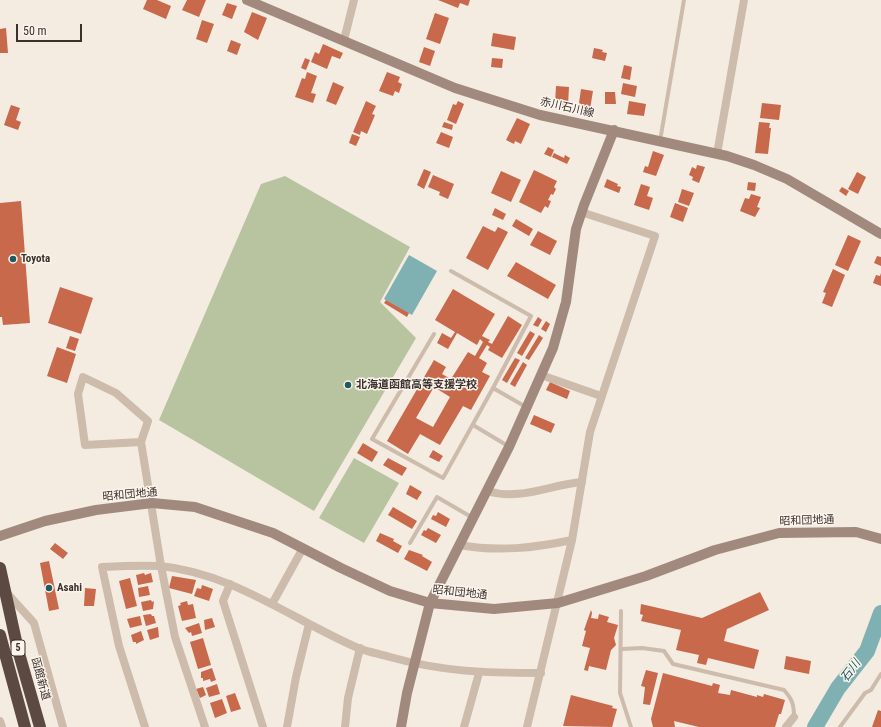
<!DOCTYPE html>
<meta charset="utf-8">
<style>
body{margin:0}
#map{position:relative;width:881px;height:727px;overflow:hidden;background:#f4ebe1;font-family:"Roboto Condensed",sans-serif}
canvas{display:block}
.scale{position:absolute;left:16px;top:24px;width:66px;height:18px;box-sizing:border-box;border:2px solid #3b302b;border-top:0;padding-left:5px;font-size:12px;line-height:14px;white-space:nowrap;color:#3b302b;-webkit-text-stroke:3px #fbf5ee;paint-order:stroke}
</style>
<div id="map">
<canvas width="881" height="727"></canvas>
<div class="scale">50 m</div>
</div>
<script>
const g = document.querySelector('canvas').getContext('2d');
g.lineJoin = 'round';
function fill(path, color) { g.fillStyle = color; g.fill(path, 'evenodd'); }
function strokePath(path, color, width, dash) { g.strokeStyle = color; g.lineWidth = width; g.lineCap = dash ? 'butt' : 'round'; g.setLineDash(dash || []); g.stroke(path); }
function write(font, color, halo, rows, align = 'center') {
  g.font = font + ' "Roboto Condensed","Noto Sans JP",sans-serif'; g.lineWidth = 3; g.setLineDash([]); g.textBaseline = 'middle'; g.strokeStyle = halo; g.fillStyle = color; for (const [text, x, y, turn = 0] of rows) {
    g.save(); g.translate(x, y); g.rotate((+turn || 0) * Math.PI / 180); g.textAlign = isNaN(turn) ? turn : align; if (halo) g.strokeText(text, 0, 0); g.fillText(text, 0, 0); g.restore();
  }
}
const green = new Path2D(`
 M285,176l125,71 -30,55 36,36 -102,173 -155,-91 102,-236z
 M354,458l45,25 -35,60 -45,-25z`);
const water = new Path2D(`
 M409,255l28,16 -25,44 -28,-16z`);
const river = new Path2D(`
 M815,727l23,-39 29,-37 14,-38`);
const building = new Path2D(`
 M147,0h10l14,6 -5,13 -23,-10z
 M187,0h19l-7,17 -17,-7z
 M438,0h32l-2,6 -8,-3 -2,5z
 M227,3l10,3 -5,13 -10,-4z
 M252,12l15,6 -9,22 -14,-8z
 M435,13l14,5 -9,26 -14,-5z
 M202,20l12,4 -7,19 -11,-4z
 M6,28l2,25h-8v-24z
 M493,33l23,4 -2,13 -23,-4z
 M231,40l10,4 -4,11 -10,-4z
 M323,44l20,9 -3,6 -8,-3 -5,13 -16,-7 4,-10 4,2z
 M424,47l11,4 -5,15 -11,-4z
 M594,48l9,2 -1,2 5,1 -2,8 -13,-3z
 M305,58l5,2 -4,10 -5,-2z
 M492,58l11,1 -1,9 -11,-1z
 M624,65l8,2 -2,13 -9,-2z
 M307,72l10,4 -6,17 5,1 -3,9 -18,-6 7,-19 3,1z
 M387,72l13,5 -2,5 4,2 -3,9 -4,-2 -2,5 -14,-5z
 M333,82l11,5 -8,18 -10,-4z
 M623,83l14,3 -2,11 -14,-3z
 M556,86l13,1 -1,18 -13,-1z
 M581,89l12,2 -4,24 -9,-1 1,-10 -2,-1z
 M605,92h10l1,12h-11z
 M366,101l10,5 -4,8 3,1 -8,19 -6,-3 -1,4 -7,-3z
 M458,101l6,3 -8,20 -9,-4 6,-16 3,1z
 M629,101l17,3 -2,12 -17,-2z
 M762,103l19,2 -2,15 -19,-2z
 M11,105l9,3 -4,12 5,2 -3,8 -14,-5z
 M517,118l13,6 -9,20 -6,-3 -1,3 -8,-4z
 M444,122l9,3 -1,5 -10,-3z
 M759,122l11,1 -1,5h2l-3,26 -13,-1z
 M441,132l12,5 -4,11 -13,-5z
 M352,134l8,3 -4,9 -7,-3z
 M548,147l6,3 -3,7 -7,-3z
 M653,151l11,4 -8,21 -13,-4 2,-6 3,1z
 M554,153l10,5 1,-3 5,3 -3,6 -15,-7z
 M697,165l8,2 -6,16 -7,-3 1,-3 -4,-2 3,-8 4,2z
 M424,169l7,3 -7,17 -7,-4z
 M534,170l23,11 -3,6 2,2 -3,6 -2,-1 -3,6 3,1 -3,7 -3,-2 -4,7 -22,-11z
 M501,171l20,9 -10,22 -20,-9z
 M857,172l9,5 -8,17 -10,-5z
 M433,175l21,9 -6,15 -9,-4 1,-3 -12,-5z
 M607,179l11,5 -1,2 4,1 -2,6 -15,-6z
 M748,182l8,1 -1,8 -8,-1z
 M641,184l9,3 -3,9 6,2 -4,12 -15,-5z
 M842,187l7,4 -3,5 -7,-5z
 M682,189l12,4 -5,13 -11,-4z
 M751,194l10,3 -4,10 3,1 -5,9 -15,-6 5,-13 4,1z
 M21,201l9,122 -27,2 -1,-8h-2v-114z
 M675,203l13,5 -5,14 -13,-5z
 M495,208l11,6 -3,6 -11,-5z
 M516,219l17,10 -4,7 -17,-10z
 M483,226l12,6 3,-5 10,5 -20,38 -22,-12z
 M538,231l19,10 -7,14 -20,-10z
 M848,235l13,6 -13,30 -13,-6z
 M877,256l4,1v9l-7,-3z
 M516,262l40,23 -8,14 -41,-23z
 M833,269l12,6 -13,32 -10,-4 4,-10 -3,-1z
 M881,273v13l-8,-3 3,-8 4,1z
 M60,287l33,11 -12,36 -33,-11z
 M453,289l42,25 -13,22 8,4 -2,2 4,2 16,-28 14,9 -20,33 -14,-8 2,-3 -3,-2 -8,13 8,5 -5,9 8,4 -19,34 -8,-4 -23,39 -20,-11 -12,20 -21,-13 47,-81 12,7 -4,7 9,5 17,-27 7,4 8,-14 -3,-3 -3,6 -20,-12 -9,16 -11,-6 5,-10 9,5 4,-6 -20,-12zM434,387l16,10 -17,30 -17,-9z
 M386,300l23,13 -2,4 -23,-14z
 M538,317l4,3 -4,7 -5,-2z
 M546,321l4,3 -4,8 -5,-3z
 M530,331l5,3 -13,22 -5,-3z
 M539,335l4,3 -14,22 -4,-2z
 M70,336l9,3 -4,12 -9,-3z
 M57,347l19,7 -9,29 -20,-7z
 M515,358l5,2 -13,23 -5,-3z
 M523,362l4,3 -12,22 -5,-3z
 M550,382l20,9 -3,8 -21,-9z
 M534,415l21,9 -4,9 -21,-9z
 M363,443l15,9 -6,10 -15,-9z
 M433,450l10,6 -4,6 -10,-5z
 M388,458l19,10 -5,8 -19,-11z
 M410,485l12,7 -5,8 -11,-6z
 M393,507l24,14 -5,8 -24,-14z
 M438,512l12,7 -4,8 -15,-8 2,-4 3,1z
 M428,528l13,7 -5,8 -15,-8 3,-5 2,1z
 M380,533l14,6 -1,2 9,5 -4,7 -22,-12z
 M55,543l13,10 -5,6 -13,-10z
 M409,550l14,5 -1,1 10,6 -5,9 -23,-12z
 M49,561l10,48 -10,2 -9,-48z
 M144,573l1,2 6,-2 2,9 -15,3 -2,-10z
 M172,576l24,4 -4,14 -23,-6z
 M130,578l7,28 -11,3 -7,-28z
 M202,585l11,4 -4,12 -15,-5 3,-8 4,1z
 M148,586l2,9 -11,2 -1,-9z
 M85,588l11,1 -2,17h-10z
 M760,592l9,18 -42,19 -3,12 35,9 -5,19 -46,-11 -2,7 -9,-2 2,-8 -23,-5 5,-20 -40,-9 2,-6 -3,-1 1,-10 61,14z
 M151,600l1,2 2,-1 -1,8 -10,2 -2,-9z
 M187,601l1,4 5,-1 3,14 -14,3 -4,-15 3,-1 -1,-2z
 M591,610l1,3 -1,5 7,1 1,-5 10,3 -2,5 11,3 -4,13 2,7 -5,5 -5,20 -17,-4 -1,5 -4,-1 6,-22 -8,-2 4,-15 -2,-1z
 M151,614l1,2h2l2,7 -10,3 -3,-11z
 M140,616l2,9 -12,3 -3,-9z
 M212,618l3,9 -10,3 -1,-10z
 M199,623l3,10 -10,3 -1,-4 -2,1 -4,-5z
 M158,627l1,10 -9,3 -3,-10z
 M141,631l3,9 -8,4v-2h-3l-2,-7z
 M203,638l8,27 -13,4 -8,-27z
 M786,656l25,5 -2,13 -25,-5z
 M212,668l4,12 -5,2 -1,-3 -7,2v-3h-2v-6z
 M646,670l12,3 -8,32 -7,-1 2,-17 -4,-1z
 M663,673l49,13 1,-3 7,2 -2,8 12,2 1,-5 26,7v-2l6,2 1,-3 21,6 -4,14h-2l-4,13h-76l-25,-6 1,6h-22l-2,-8z
 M217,684l3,10 -11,3 -3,-9z
 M203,687l3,8 -6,3 -4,-9z
 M235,693l6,16 -10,3 -5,-16z
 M571,695l42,11 -1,2 5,1 -5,18 -49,-1z
 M222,699l5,14 -12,5 -5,-15z
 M878,710l3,1v16h-9z`);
const lane = new Path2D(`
 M660,141l24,-141
 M434,334l-62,105 71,39 50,-90 38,-72 -80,-45
 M493,388l33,19
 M473,425l35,21
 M410,543l27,-46 36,21
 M621,611l-1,82 11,34
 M622,649l20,-1 22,3 9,13 111,26c8,9 10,14 10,27
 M840,727l25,-34 6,-3 10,-16`);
const street = new Path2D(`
 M344,40l10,-40
 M717,154l27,-154
 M541,375l60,21
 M141,442l-56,3 -7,-51 5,-17 33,16 32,28 -7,21 20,124 14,71 30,90
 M487,491c33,10 62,-6 95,-9
 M459,545c39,7 75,3 113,-5
 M230,584l-7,17 40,126
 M6,592l28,31 29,104
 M272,604l31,-56
 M0,721l2,6
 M145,727l-26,-81 -17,-79c19,-1 39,-2 58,-1 73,7 133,54 198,82 10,4 22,6 32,9 53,15 97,16 151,16
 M287,727l9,-50 13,-53
 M345,727l3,-29 12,-50
 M464,727l15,-54
 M527,727l45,-187 18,-108 65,-196 -74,-24
 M786,727l8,-10`);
const secondary = new Path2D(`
 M247,0l208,88 85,27 187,41 27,9 33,14 94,55
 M0,536l45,-15 51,-11 56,-7 43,4 78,26 68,35 49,23 40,12 64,6 64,-6 88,-27 69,-26 64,-17 77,-1 25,7
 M401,727l6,-34 23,-90 79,-156 44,-99 13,-46 10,-73 8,-24 30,-75`);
const highway = new Path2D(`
 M0,568l18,82 22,77
 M0,635l25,92`);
const markers = [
 [13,259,4,"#1f5a5e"],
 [348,385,4,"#1f5a5e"],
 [49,588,4,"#1f5a5e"]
];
const shields = [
 [18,648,14]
];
const shieldNames = [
 ["5",18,648]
];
const streetNames = [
 ["赤川石川線",567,108,13],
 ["昭和団地通",130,495,-5],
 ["昭和団地通",807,521,-2],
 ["昭和団地通",460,593,6],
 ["函館新道",40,679,75]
];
const poiNames = [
 ["Toyota",21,259],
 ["北海道函館高等支援学校",356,385],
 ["Asahi",57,588]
];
const waterNames = [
 ["石川",851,671,-53]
];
fill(green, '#b8c4a0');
fill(water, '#7fb0b2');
strokePath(river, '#7fb0b2', 16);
fill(building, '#c8694b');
strokePath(lane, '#cdbbac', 4);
strokePath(street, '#cdbbac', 8);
strokePath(secondary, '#a18a7d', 10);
strokePath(highway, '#5c4a42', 12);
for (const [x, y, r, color] of markers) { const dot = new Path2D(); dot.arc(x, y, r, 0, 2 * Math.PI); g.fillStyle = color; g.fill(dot); strokePath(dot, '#fbf5ee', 1.5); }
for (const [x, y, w] of shields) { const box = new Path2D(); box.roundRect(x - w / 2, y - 8, w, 16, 3); g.fillStyle = '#fbf5ee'; g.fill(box); strokePath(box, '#3b302b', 1); }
write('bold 10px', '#3b302b', null, shieldNames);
write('11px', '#3b302b', '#fbf5ee', streetNames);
write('bold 11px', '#3b302b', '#fbf5ee', poiNames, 'left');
write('italic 12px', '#1f5a5e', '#fbf5ee', waterNames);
</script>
